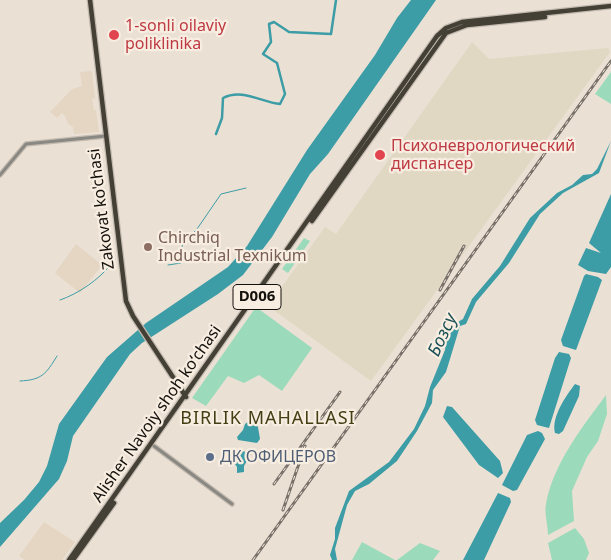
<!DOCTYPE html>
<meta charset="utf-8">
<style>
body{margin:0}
canvas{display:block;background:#ebe0d4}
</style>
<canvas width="611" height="560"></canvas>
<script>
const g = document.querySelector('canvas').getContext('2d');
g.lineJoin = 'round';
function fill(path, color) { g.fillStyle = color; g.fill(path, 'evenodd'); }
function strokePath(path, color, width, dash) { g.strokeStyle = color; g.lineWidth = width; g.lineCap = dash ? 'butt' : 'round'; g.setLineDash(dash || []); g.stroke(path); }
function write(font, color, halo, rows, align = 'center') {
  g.font = font + ' "Noto Sans",sans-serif'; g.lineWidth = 4.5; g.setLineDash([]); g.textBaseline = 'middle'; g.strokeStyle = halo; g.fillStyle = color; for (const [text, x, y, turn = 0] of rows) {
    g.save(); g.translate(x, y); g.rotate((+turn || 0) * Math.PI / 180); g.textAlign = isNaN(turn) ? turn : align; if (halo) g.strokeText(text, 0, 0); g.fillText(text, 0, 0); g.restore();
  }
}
const industrial = new Path2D(`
 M472,42l17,17 119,-11 2,4 -239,329 -103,-75 57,-79 11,7z`);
const education = new Path2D(`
 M92,71l3,27 -3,1 2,11h2l3,22 -25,2 -1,-7 -5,-3 -3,-8 -3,-3 -5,5 -7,-6 22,-23 10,-3 -2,-14z
 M76,244l26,21 -22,28 -25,-20z
 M44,522l31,20 -13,18h-37l-6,-4z`);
const green = new Path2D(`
 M611,72v32l-16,-10z
 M304,238l6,3 -22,32 -6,-4z
 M256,307l56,41 -30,43 -23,-16 -15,8 -16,-7 -22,30 -14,-8z
 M606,395l1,19 -9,27 -11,16 -15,34 2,30 -26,14c0,-10 -4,-22 -2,-31 7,-40 37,-78 60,-109z
 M575,528l9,11 5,14 -3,7h-34l-4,-17z
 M362,542l33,18h-43z
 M420,543l20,8 -7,9h-36z`);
const water = new Path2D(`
 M411,0h25l-108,154 -18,20 -38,63 -29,38 -25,19 -76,49 -12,11 -57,82 -6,25 -8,18 -59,68v-24l24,-23 15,-18 8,-16 12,-42 48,-67 39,-34 82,-56 19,-21 60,-96 68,-95 22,-37z
 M611,141l-12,32 -36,20 -23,21 -31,49 -33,39 -10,22 -6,2 -14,46 -13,18 -1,13 -15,28 -20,30 -28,23 -14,7 -8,14 -12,44 2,11h-5l-2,-5 5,-16v-11l14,-37 40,-29 25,-33 11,-23 5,-19 15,-37 1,-9 10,-18 7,-4 9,-20 28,-33 30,-48 27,-25 15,-8 11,-10 9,-1 5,-5z
 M611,194v73l-5,7 -18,-3 -10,-6 8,-17 15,5 -12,-10z
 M586,274l12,3 4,3 -26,70 -13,-4 -2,-6 23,-64z
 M559,352l10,2 2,4 -22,70 -12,-3 -2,-5 20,-62z
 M575,384l5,2 -1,10 -16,35 -4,3 -4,-1c-4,-16 11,-37 20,-49z
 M447,406l5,1 48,54 3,12 -5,5 -19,-13 -36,-48z
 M249,421h4l5,6 2,12 -3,4 -19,-3 -1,-3 6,-7 2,-6z
 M538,431l4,2 3,6 -28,51 -4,1 -11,-6 25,-50z
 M240,450l11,4 -7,12v6l-7,1v-6l-9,-13z
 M498,493l12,5 1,4 -27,58h-21z`);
const stream = new Path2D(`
 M168,265l13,-2 1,-17 4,-6 11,-11 24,-35 25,-6
 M60,300c18,-6 40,-21 51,-36l-2,-17
 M20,381c22,-1 26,-7 37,-25`);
const canal = new Path2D(`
 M216,134l6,-16 1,-20c19,-10 38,4 57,6l5,-10 -8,-31 -14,-9 8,-12 -2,-18 5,-2 15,10 42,2 5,-34`);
const minor = new Path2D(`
 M0,175l26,-31 80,-8
 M154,446l78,58`);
const major = new Path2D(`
 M90,0l36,301 7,15 53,81
 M312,221l134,-188 21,-8 78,-8
 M69,560l368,-524 9,-8 16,-6 149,-16
 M73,560l41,-57`);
const rail = new Path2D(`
 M440,290l24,-44
 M274,484l66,-92
 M283,510l22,-64
 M253,560l358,-499`);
const markers = [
 [114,35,6,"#e0444e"],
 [380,155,6,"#e0444e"],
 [148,247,5,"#8d6e63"],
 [210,457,5,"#5c6f8a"]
];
const shields = [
 [257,297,48]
];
const shieldNames = [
 ["D006",257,297]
];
const healthNames = [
 ["1-sonli oilaviy",125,26],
 ["poliklinika",125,44],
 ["Психоневрологический",391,146],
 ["диспансер",391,164]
];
const streetNames = [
 ["Zakovat ko'chasi",102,209,-97],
 ["Alisher Navoiy shoh koʻchasi",157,414,-55]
];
const educationNames = [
 ["Chirchiq",158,238],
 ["Industrial Texnikum",158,256]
];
const serviceNames = [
 ["ДК ОФИЦЕРОВ",220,457]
];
const waterNames = [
 ["Бозсу",443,335,-65]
];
const neighbourhoodNames = [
 ["BIRLIK MAHALLASI",268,419]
];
fill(industrial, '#e0d8c3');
fill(education, '#e5d6c3');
fill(green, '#9bdbbb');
fill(water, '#3d9da6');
strokePath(stream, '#3d9da6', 1);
strokePath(canal, '#3d9da6', 2.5);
strokePath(minor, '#c4bbb0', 5.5);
strokePath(major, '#c4bbb0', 7);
strokePath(minor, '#8a8882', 3);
strokePath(major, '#444036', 4.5);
strokePath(rail, '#787169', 3);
strokePath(rail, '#f8ede1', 1, [4]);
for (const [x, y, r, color] of markers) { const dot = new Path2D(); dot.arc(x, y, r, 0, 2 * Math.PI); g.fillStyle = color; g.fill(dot); strokePath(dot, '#f8ede1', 2); }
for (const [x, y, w] of shields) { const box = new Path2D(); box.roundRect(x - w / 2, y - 12.5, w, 25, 4); g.fillStyle = '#f8ede1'; g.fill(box); strokePath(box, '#14110d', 1); }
write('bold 15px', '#14110d', null, shieldNames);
write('16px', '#be3a42', '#f8ede1', healthNames, 'left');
write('16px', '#14110d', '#f8ede1', streetNames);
write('16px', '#785e54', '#f8ede1', educationNames, 'left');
write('16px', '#4e5e75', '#f8ede1', serviceNames, 'left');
write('italic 18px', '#195055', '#f8ede1', waterNames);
g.letterSpacing = '1px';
write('18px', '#453e15', '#f8ede1', neighbourhoodNames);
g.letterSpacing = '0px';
</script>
